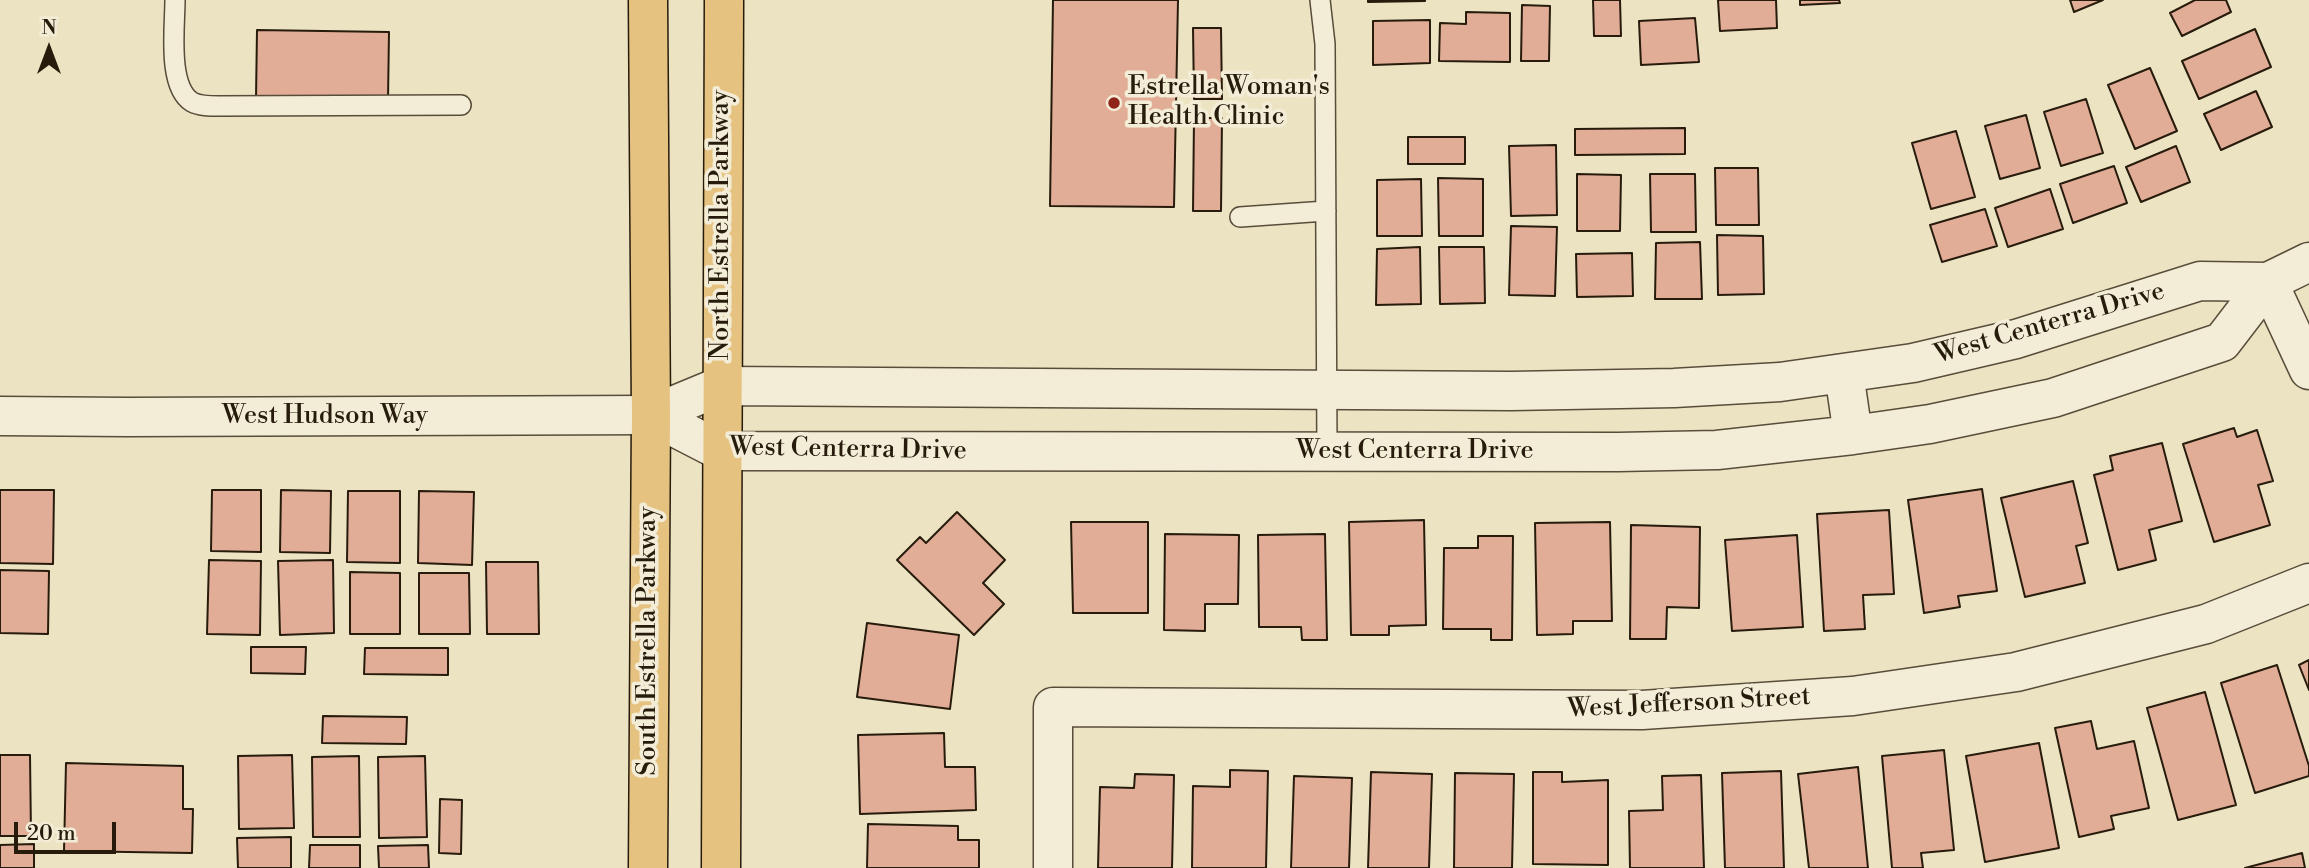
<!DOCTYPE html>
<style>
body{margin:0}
#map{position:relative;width:2309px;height:868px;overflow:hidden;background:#ece3c2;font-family:"Libre Bodoni",serif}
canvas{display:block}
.north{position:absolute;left:14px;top:14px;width:70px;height:70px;-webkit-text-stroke:5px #f3edd7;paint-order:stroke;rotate:0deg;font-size:19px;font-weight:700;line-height:28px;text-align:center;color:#271b0c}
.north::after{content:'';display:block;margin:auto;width:24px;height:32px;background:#271b0c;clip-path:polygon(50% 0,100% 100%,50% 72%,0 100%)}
.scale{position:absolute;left:14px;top:822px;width:102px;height:32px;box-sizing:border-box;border:4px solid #271b0c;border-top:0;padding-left:9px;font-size:21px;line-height:24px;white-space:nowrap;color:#271b0c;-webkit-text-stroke:5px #f3edd7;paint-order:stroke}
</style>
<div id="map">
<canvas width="2309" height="868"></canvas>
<div class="north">N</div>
<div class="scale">20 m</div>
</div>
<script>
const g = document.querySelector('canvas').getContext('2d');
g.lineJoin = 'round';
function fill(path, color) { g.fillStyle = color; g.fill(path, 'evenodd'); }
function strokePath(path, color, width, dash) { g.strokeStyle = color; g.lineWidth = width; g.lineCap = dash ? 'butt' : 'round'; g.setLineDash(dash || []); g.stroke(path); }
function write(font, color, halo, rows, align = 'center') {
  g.font = font + ' "Libre Bodoni",serif'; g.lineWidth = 7; g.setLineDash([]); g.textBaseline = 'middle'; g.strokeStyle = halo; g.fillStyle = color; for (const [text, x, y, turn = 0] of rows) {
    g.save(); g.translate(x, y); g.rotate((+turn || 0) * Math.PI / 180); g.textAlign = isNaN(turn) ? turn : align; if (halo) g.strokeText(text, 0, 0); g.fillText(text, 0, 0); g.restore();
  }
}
const building = new Path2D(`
 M1053,0h125l-4,207 -124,-1z
 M1368,0h57v1l-57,1z
 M1593,0h27l1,36h-27z
 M1718,0h58l1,28 -57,3z
 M1800,0h39l1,3 -40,2z
 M2070,0h33l-29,12z
 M2195,0h31l5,12 -49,24 -12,-23z
 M1522,5l28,1 -1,55h-28z
 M1466,12l44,1v49l-71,-1 1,-38 26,1z
 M1695,18l4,44 -58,3 -2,-44z
 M1430,20v43l-57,2v-44z
 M1193,28h28l1,71h-28z
 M2255,29l16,38 -72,32 -17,-38z
 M257,30l132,2 -1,68 -132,-2z
 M2150,68l27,63 -42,18 -27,-64z
 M2256,91l16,36 -51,23 -17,-36z
 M2086,99l17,54 -42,13 -17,-54z
 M2026,115l14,53 -40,11 -15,-53z
 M1194,118h28l-1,93h-28z
 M1685,128v26l-110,1v-26z
 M1956,131l19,66 -44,12 -19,-66z
 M1408,137h57v27h-57z
 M1556,145l1,70 -46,1 -2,-70z
 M2176,146l14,36 -49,20 -15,-35z
 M2114,166l13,37 -54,20 -13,-39z
 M1715,168h43l1,57h-43z
 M1577,174l44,1 -1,56h-43z
 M1650,174h45l1,58h-45z
 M1438,178l45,1v57h-44z
 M1421,179l1,57h-45v-56z
 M2050,189l13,40 -55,18 -13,-39z
 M1985,209l12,37 -55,16 -12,-37z
 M1511,226l46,1 -2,69 -46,-1z
 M1717,235l46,1 1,58 -46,1z
 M1700,242l2,57h-47l1,-56z
 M1420,247l1,57 -45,1 1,-56z
 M1439,247h45l1,56 -45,1z
 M1632,253l1,43 -56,1 -1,-43z
 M2234,428l3,9 20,-7 16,51 -15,4 12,40 -56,17 -31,-98z
 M2162,443l20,78 -33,9 7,30 -38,10 -24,-95 19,-5 -3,-14z
 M2073,481l15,62 -12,3 9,37 -60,14 -24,-99z
 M1982,489l15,102 -39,5 2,11 -36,6 -16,-113z
 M0,490h54l-1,74 -53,-1z
 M212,490h49v62l-50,-1z
 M281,490l50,1 -1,62 -50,-1z
 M348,491h52v72l-53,-1z
 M419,491l55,1 -2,73 -54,-2z
 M1889,510l5,84 -31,1 2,34 -41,2 -7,-117z
 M957,512l48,48 -22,23 21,21 -30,31 -77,-75 23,-23 6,6z
 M1424,520l2,105 -37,1v9h-38l-2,-113z
 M1071,522h77v91h-75z
 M1610,522l2,99h-39v13l-36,1 -2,-112z
 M1631,525l69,2 -1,81 -32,-1 -1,32h-36z
 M1165,534l74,1 -1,69h-33v27l-41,-1z
 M1325,534l2,106h-25l-1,-13h-42l-1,-92z
 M1797,535l6,92 -71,4 -7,-91z
 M1478,536h35l-1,104h-21v-11h-48l1,-81h34z
 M209,560l52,1 -1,74 -53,-1z
 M333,560l1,73 -54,2 -2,-74z
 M486,562h52l1,72h-52z
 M0,570l49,1 -1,63 -48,-1z
 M350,572l50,1v61h-50z
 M419,573h50l1,61h-51z
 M867,623l92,12 -9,74 -93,-12z
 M251,647h55l-1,27 -54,-1z
 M365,648h83v27l-84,-1z
 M2309,660v30l-10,-25z
 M2277,665l32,101v10l-54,17 -34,-110z
 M2205,692l31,113 -58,15 -31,-112z
 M323,716l84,1 -1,27 -84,-1z
 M2091,721l6,28 37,-8 15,67 -38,8 3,13 -35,8 -24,-109z
 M944,733l1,34h30l1,43 -116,4 -2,-79z
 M2039,743l20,105 -74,14 -19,-106z
 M1944,750l10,100 -33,3 2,15h-31l-10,-112z
 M0,755h30l1,81h-31z
 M292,755l2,73 -55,1 -1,-73z
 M359,756l1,81h-47l-1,-80z
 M425,756l2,81 -48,1 -1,-81z
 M66,763l117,3v43h10l-1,44 -128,-2z
 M1858,767l10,101h-59l-11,-94z
 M1230,770l38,1 -2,97h-74l1,-82 37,1z
 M1781,771l3,97h-59l-3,-95z
 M1371,772l61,2 -3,94h-61z
 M1533,772h29v10l46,-2v85l-75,-1z
 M1455,773l59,1 -2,94h-58z
 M1135,774l39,1 -2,93h-74l2,-81 34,1z
 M1701,775l3,93h-74l-1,-57 34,-1 -1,-34z
 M1294,776l58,2 -3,90h-58z
 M440,799l22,1 -1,54 -22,-1z
 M868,824l90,2v14h21v28h-112z
 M291,837v31h-53l-1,-30z
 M34,844v24h-34v-23z
 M310,845h50v23h-51z
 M428,845l1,23h-50l-1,-22z
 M2302,853l3,15h-60z`);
const service = new Path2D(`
 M175,0c0,27 -8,86 17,102 7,4 18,4 27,4l242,-1
 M1320,0l5,44 2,408
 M1240,217l86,-6`);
const minor = new Path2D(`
 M2268,282l41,88
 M0,416l128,1 523,-2
 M1053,868v-161l589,3 211,-14 163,-24 190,-48 103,-41`);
const tertiary = new Path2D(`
 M1844,373l9,62
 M651,415l70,-29 790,5 163,-3 106,-6 133,-19 103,-24 184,-58 68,1 41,-20
 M651,415l70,36 897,1 99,-2 136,-15 77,-11 123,-26 169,-56 46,-60`);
const primary = new Path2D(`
 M648,868l3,-453 -3,-415
 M721,868l3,-868`);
const markers = [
 [1114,103,7,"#8f2418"]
];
const poiNames = [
 ["Estrella Woman's",1128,88],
 ["Health Clinic",1128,118]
];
const streetNames = [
 ["North Estrella Parkway",722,225,-90],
 ["West Centerra Drive",2050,324,-16],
 ["West Hudson Way",325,417],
 ["West Centerra Drive",848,450,1],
 ["West Centerra Drive",1415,452],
 ["South Estrella Parkway",649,641,-90],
 ["West Jefferson Street",1689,704,-3]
];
fill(building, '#e1ad96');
strokePath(building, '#271b0c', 2);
strokePath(service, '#584d3a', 22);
strokePath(minor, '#584d3a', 41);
strokePath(tertiary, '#584d3a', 41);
strokePath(primary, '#271b0c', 41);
strokePath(service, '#f3edd7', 19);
strokePath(minor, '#f3edd7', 38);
strokePath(tertiary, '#f3edd7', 38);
strokePath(primary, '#e6c281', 38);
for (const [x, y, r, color] of markers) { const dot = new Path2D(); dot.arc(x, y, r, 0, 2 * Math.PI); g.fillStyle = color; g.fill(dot); strokePath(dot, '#f3edd7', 2.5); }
write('26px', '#271b0c', '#f3edd7', poiNames, 'left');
write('26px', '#271b0c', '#f3edd7', streetNames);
</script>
